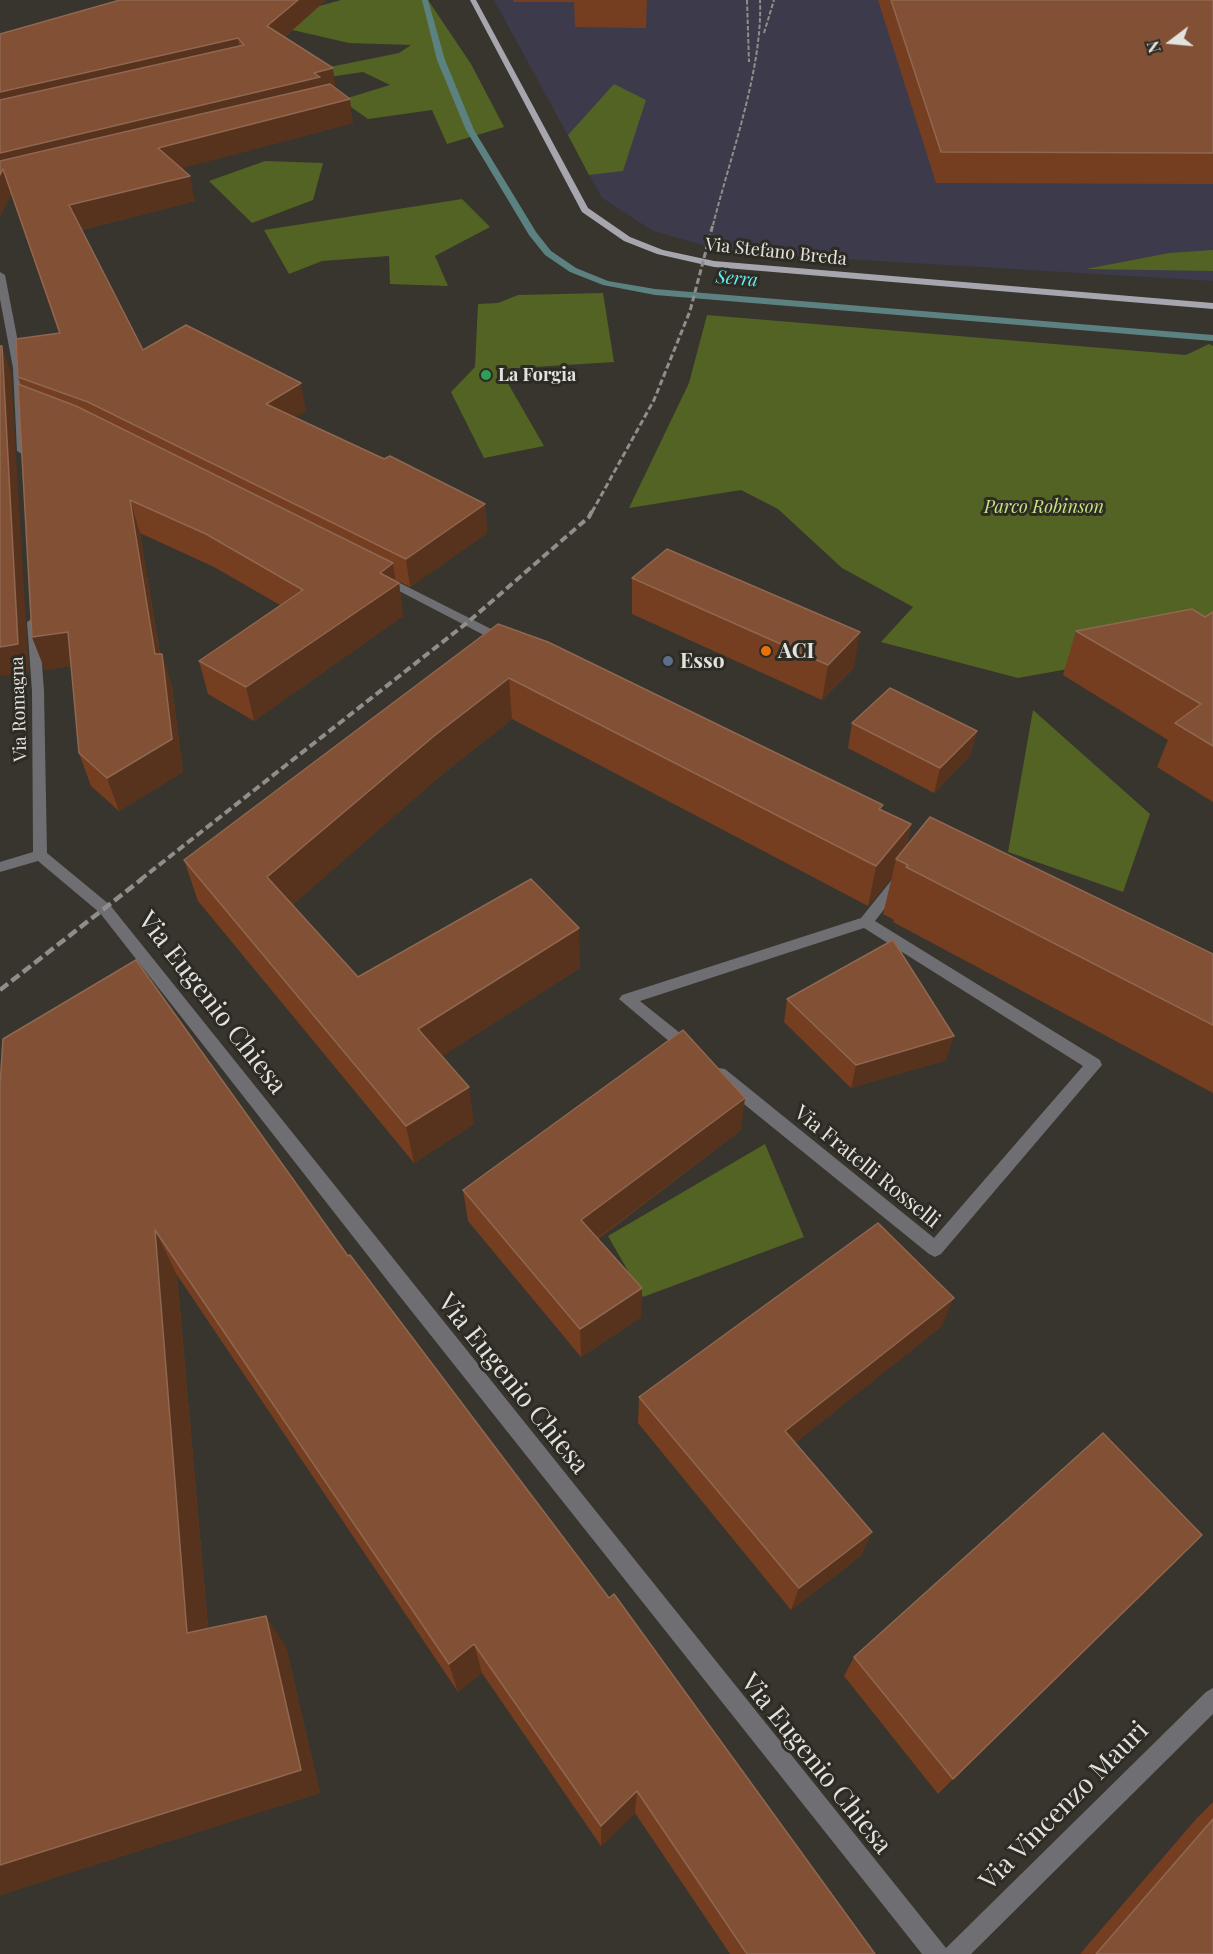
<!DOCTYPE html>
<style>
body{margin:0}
#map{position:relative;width:1213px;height:1954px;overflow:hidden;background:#37352d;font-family:"Playfair Display",serif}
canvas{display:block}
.north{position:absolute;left:1141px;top:12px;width:60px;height:60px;-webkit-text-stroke:4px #2d2b23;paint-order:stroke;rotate:254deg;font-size:16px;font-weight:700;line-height:24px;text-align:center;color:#e3e2dd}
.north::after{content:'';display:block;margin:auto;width:21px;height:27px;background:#e3e2dd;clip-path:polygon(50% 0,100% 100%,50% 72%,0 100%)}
</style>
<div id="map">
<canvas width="1213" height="1954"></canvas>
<div class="north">N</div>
</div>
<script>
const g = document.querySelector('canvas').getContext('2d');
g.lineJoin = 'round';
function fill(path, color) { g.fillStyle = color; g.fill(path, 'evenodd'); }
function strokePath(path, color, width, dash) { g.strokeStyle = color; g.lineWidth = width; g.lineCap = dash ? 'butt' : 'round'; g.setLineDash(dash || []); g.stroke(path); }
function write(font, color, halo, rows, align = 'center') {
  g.font = font + ' "Playfair Display",serif'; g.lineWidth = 6; g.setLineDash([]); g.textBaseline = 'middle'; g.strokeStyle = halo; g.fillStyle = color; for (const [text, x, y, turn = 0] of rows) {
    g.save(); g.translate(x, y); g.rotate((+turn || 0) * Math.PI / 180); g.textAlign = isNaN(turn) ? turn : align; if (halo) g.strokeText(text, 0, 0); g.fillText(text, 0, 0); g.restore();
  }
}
const industrial = new Path2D(`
 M494,0h719v281l-486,-29 -74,-21 -51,-33z`);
const green = new Path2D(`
 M341,0h87l43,64 33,63 -57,17 -15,-34 -64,9 -27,-19 49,-15 -27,-13 -34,5 -14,-7 84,-17 12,-8 -62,-2 -74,-17 23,-14z
 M614,84l32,16 -23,71 -34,4 -21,-40z
 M265,161l58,2 -10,37 -61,23 -43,-42z
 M462,199l28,28 -55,29 13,30 -58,-2 -1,-28 -67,5 -33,13 -25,-44z
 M1213,250v21l-127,-2 83,-16z
 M603,293l11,69 -111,7 3,11 38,66 -60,12 -33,-66 24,-25 3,-63 20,-1 20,-8z
 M707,315l479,40 23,-11 4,2v297l-195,35 -137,-36 32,-35 -71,-39 -64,-59 -37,-19 -112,18 60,-125z
 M1033,710l117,104 -27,78 -115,-40z
 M765,1144l39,93 -161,60 -35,-61z`);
const stream = new Path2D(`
 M422,0h6l17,60 29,70 62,102 15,19 25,17 32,13 47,8 558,46v6l-558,-46 -52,-10 -33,-13 -25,-17 -16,-20 -63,-105 -29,-70z`);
const street = new Path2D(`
 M0,272l5,3 18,93 4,83 -5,3 -5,-3 -4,-83 -13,-69z
 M382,574l127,64 2,3 -6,4 -4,-1 -123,-64 -2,-2z
 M33,618l6,4 5,69 3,162 63,52 836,1043 260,-256 7,-4v26l-242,240h-49l-528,-665 -294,-376 -62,-52 -38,11v-10l33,-10 -1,-161 -5,-69z
 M899,876l7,5 -31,40 225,139 2,5 -161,189 -6,3 -6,-3 -216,-175 -2,-5 2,-5 6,-1 6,1 209,169 149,-172 -219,-138 -224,73 55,44 2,4 -2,4h-12l-64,-54 3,-4 239,-77 33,-41z`);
const primary = new Path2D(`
 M470,0h6l112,208 42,29 33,13 51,11 499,42v6l-499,-42 -57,-13 -33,-13 -42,-29z`);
const railFar3 = new Path2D(`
 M747,0l2,62
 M764,33l10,-33
 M713,225c17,-68 50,-156 47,-225`);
const railFar2 = new Path2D(`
 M592,512l62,-112 36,-89 23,-87`);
const railFar1 = new Path2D(`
 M140,880l328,-258 121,-105 3,-6`);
const rail = new Path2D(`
 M0,990l142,-111`);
const wall = new Path2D(`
 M120,0h206l-41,37 50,51 18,35 -171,45 13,33 -114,29 62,120 163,61 -11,6 190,87 2,29 -77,54 -14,-7v1l3,2 4,33 -149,105 -46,-27 -9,-33 81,-56 -66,-38 -74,-34 20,121h2l10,33 11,85 -64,39 -28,-25 -12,-33 -8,-87 -26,4 -13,-33 -11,-251 -3,-9 41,-44 -48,-139 -11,22v-182z
 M513,0h134l-1,28 -71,-1 -1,-25h-61z
 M878,0h335v184l-277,-1z
 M632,578l222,90 -32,32 -190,-86z
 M1213,612v190l-56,-35 11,-27 -105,-65 13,-44 129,-14z
 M498,624l413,200 -5,23 307,107v139l-320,-171 1,-2 -11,-6 9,-37 -24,29 -356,-187 -73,58 -147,128 66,72 222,-9 -138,88 32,68 -60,39 -216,-262 -14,-41z
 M852,723l125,8 -7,25 -36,37 -86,-45z
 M787,999l159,61 -95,28 -67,-66z
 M0,1085l348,171 527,698h-145l-95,-141 -34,33 -119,-173 -24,19 -281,-417 31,353 78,19 34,146 -320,102z
 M741,1130l-143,109 44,49 -1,29 -60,40 -113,-136 -5,-31z
 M942,1326l-147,117 67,112 -71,55 -153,-187 1,-26z
 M1180,1558l-242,236 -94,-118 10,-19z
 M1213,1802v152h-133l117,-136z`);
const shadedWall = new Path2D(`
 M298,0h28l-55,49 -4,-23z
 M238,38l4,24 -242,56v-26z
 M333,68l3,24 -333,77 8,25 -11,22v-63z
 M350,99l3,24 -189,50 -6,-25z
 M190,176l5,25 -119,30 -7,-26z
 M2,346l9,27 18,299 -29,4z
 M301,383l5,28 -34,20 -6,-27z
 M130,500l10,33 25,154 -10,-33z
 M485,504l2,29 -77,54 -4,-28z
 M393,563l3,22 3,-2 4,33 -149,105 -8,-34 134,-114z
 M68,632l12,33 -35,5 -13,-33z
 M860,632l-6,36 -32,32 6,-35z
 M162,654l10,33 11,85 -64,39 -12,-33z
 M509,678l3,41 -73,58 -161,141 -11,-41 167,-141z
 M977,731l-7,25 -36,37 6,-25z
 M911,824l-9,38 -6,-3 -4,18 -24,29 8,-40z
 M579,928l1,40 -155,99 -7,-38z
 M954,1036l-8,24 -95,28 5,-23z
 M469,1087l5,37 -60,39 -8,-37z
 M745,1098l-4,32 -159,120 -1,-30z
 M155,1230l22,45 34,387 -24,-29z
 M642,1288l-1,29 -60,40 -1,-28z
 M954,1298l-12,28 -163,130 6,-25z
 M872,1532l-10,23 -71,55 8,-22z
 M1202,1535l-22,23 -242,236 15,-15z
 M266,1616l20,31 34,146 -320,102v-30z
 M474,1644l8,29 -24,19 -9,-28z
 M637,1791l-2,22 -34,33v-20z`);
const building = new Path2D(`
 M120,0h178l-31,26 66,42 -19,5 6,4 -320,76v-53l244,-55 -6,-7 -238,54v-58z
 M891,0h322v153l-272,-1z
 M330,84l20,15 -192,49 32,28 -121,29 74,145 43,-25 115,58 -35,21 118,55 6,-3 95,48 -79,55 -318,-157 -70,-25 -2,-38 44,-6 -57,-164 -3,6v-14z
 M0,346h2l16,298 -18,3z
 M18,384l58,22 317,157 -13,10 19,10 -153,104 -47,-26 104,-71 -97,-56 -76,-34 25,154h7l10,85 -65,39 -28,-25 -11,-121 -36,5z
 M667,549l193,83 -32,33 -196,-87z
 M1192,609l13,8 8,-5v134l-38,-23 26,-19 -125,-73z
 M498,624l50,18 335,163 -4,4 32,15 -35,42 -367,-188 -75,58 -167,141 91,100 173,-98 48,49 -161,101 51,58 -63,39 -222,-266z
 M890,688l87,43 -37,37 -88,-45z
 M930,817l283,137v71l-307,-158 2,-2 -12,-6z
 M893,940l61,96 -98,29 -69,-66z
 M136,960l212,296 2,-1 259,343 5,-4 261,360h-128l-110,-163 -36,35 -127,-182 -25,20 -294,-434 32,403 79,-17 35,154 -301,95v-780l3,-46z
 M683,1030l62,68 -164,122 61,68 -62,41 -117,-139z
 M878,1223l76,75 -169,133 87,101 -73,56 -160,-191z
 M1103,1433l99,102 -249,244 -99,-122z
 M1213,1819v135h-117z`);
const markers = [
 [486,375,6,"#2e9e5b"],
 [766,651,6,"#e8710a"],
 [668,661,6,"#5c6f8a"]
];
const farStreetnames = [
 ["Via Stefano Breda",776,252,6],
 ["Via Romagna",19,709,-92]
];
const farWaternames = [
 ["Serra",737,279,5]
];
const farPoinames = [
 ["La Forgia",498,375]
];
const farParknames = [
 ["Parco Robinson",1044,507]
];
const poiNames = [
 ["ACI",778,651],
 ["Esso",680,661]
];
const streetNames = [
 ["Via Fratelli Rosselli",867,1167,39]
];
const nearStreetnames = [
 ["Via Eugenio Chiesa",212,1003,52],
 ["Via Eugenio Chiesa",513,1384,51],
 ["Via Eugenio Chiesa",816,1764,51],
 ["Via Vincenzo Mauri",1064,1806,-45]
];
fill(industrial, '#3c3a4b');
fill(green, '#526324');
fill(stream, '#5c8181');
fill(street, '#6f6e72');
fill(primary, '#a7a6af');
strokePath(railFar3, '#908e88', 2, [4.5, 2]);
strokePath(railFar2, '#908e88', 3, [6, 3]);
strokePath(railFar1, '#908e88', 4, [8, 4]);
strokePath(rail, '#908e88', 4.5, [10, 4.5]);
fill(wall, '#753e21');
fill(shadedWall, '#57331d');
fill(building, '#815035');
strokePath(building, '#906750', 1.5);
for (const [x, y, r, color] of markers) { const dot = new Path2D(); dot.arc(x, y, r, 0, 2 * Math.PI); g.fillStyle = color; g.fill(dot); strokePath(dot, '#2d2b23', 2); }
write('18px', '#e3e2dd', '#2d2b23', farStreetnames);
write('italic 18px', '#5ff2f7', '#2d2b23', farWaternames);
write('bold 18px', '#e3e2dd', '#2d2b23', farPoinames, 'left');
write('italic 18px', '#c6e385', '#2d2b23', farParknames);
write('bold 21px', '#e3e2dd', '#2d2b23', poiNames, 'left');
write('21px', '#e3e2dd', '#2d2b23', streetNames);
write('26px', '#e3e2dd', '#2d2b23', nearStreetnames);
</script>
